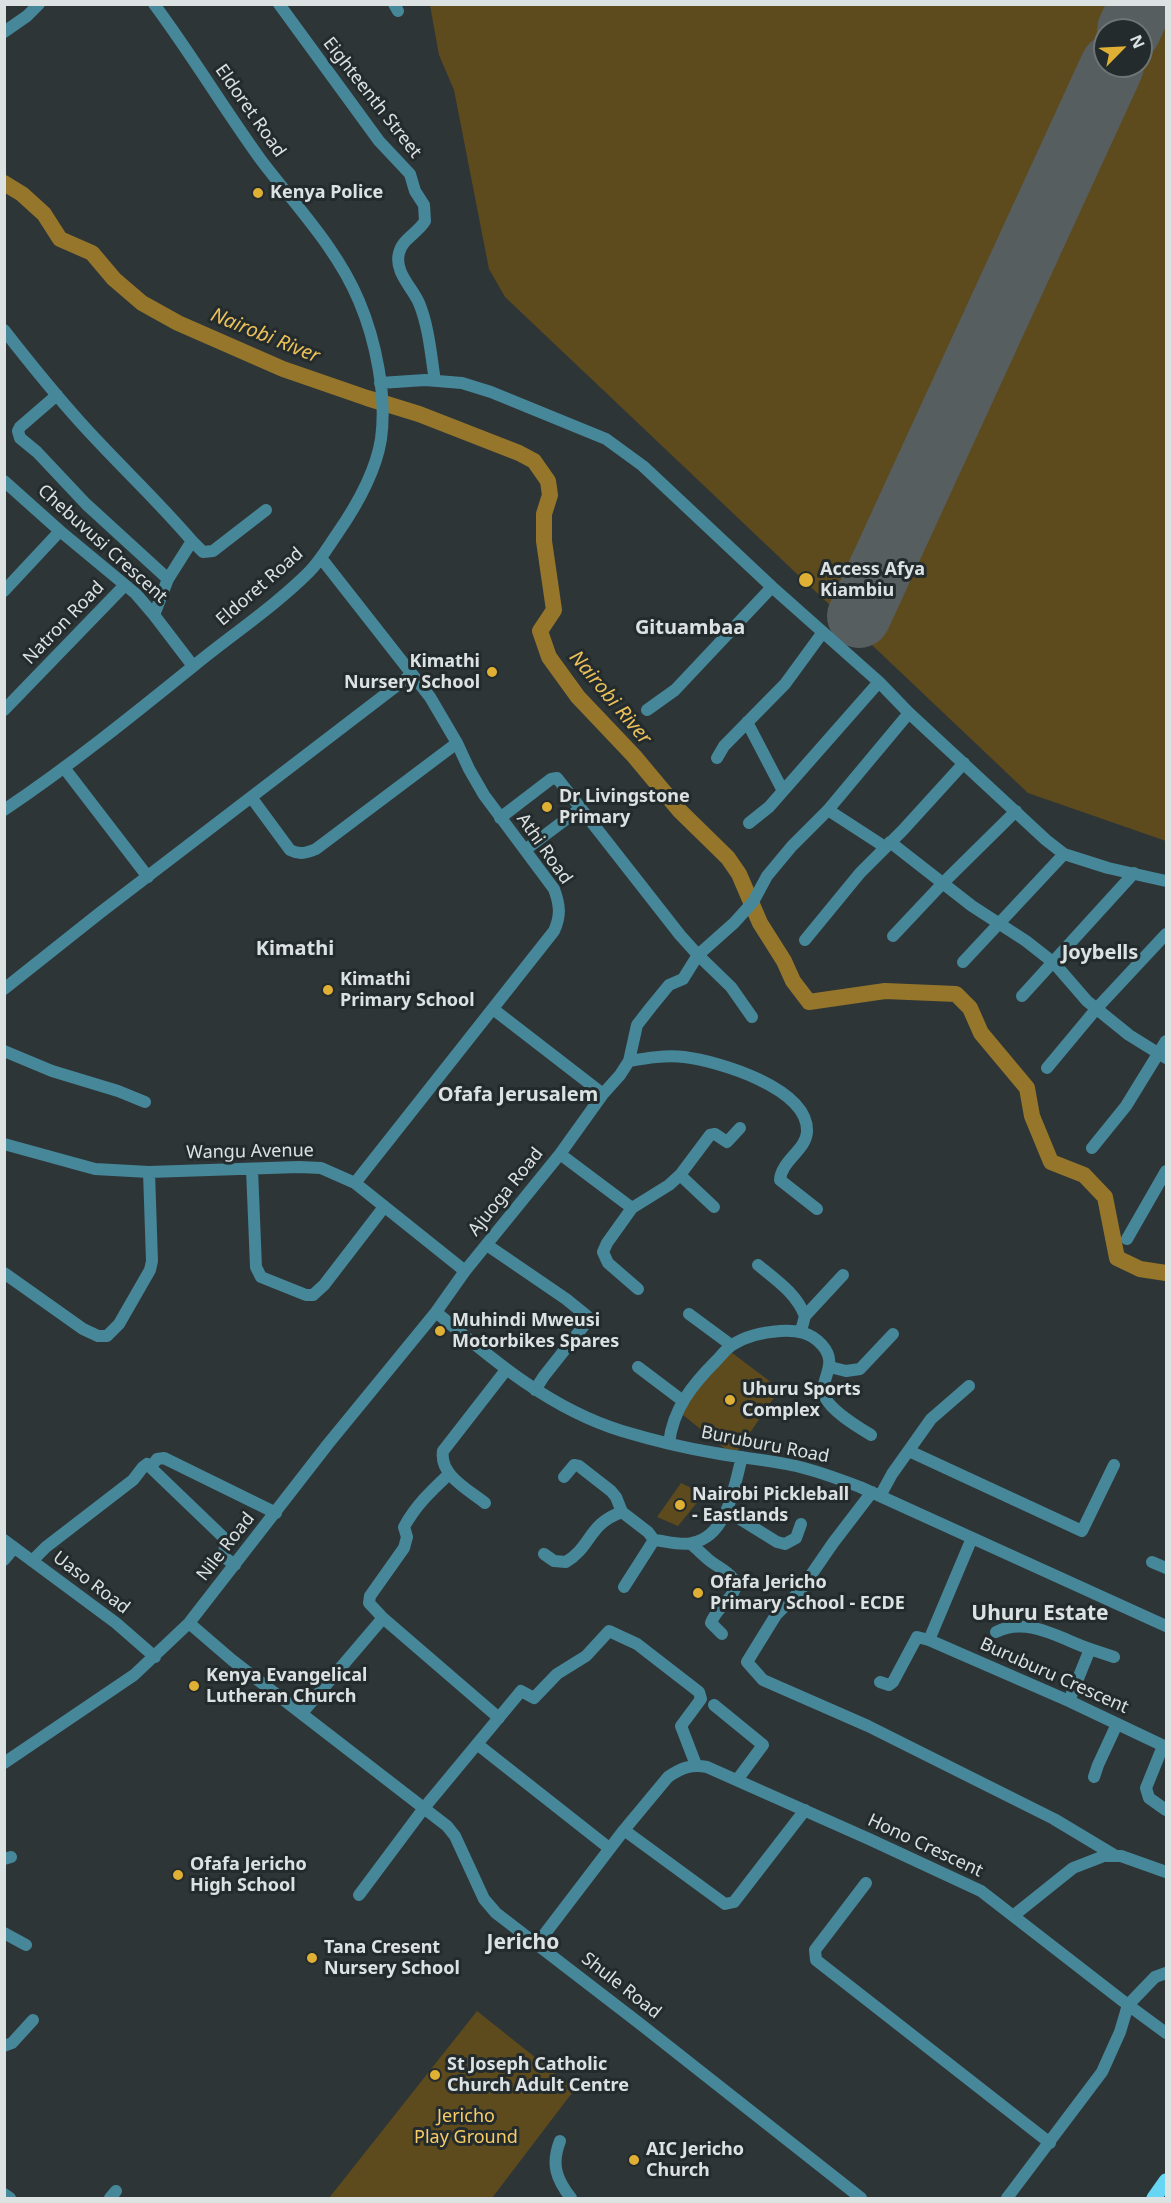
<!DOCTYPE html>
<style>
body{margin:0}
#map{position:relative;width:1171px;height:2203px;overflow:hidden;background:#2e3537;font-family:"Noto Sans",sans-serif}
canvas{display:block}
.frame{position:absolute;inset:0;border:6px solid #dce1e2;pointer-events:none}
.north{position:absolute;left:1093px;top:18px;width:60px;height:60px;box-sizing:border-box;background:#242b2d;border:2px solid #6e7475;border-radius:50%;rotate:66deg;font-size:16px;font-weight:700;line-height:24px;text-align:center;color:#dce1e2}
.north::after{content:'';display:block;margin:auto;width:21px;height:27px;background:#e0b034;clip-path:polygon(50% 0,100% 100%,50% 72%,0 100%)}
</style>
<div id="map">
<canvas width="1171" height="2203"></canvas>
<div class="frame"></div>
<div class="north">N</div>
</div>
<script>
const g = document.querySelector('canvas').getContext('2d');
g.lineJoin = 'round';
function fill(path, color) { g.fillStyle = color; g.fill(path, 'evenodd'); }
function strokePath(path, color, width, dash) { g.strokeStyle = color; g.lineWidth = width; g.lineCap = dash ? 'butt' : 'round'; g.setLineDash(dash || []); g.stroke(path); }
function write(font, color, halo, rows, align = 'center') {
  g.font = font + ' "Noto Sans",sans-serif'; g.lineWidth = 6; g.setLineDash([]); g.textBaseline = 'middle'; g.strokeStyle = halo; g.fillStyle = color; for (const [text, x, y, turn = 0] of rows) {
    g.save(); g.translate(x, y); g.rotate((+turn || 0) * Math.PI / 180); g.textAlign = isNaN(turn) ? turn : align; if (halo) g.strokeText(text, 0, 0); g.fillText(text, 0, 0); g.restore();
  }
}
const green = new Path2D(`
 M430,5h736v836l-138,-48 -523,-496 -16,-28 -35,-179 -15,-35zM1105,30h36v36h-36z
 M727,1349l53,40 -46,67 -56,-45z
 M681,1483l23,11 -26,32 -21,-9z
 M477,2011l98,78 -83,109h-163z`);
const river = new Path2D(`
 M4,183l18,11 22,20 16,25 32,14 22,26 28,24 36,20 105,46 84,29 52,16 100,39 15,8 14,20 2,14 -6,19v27l10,69 -14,21 9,26 29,40 56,59 46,55 48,47 11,16 21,49 24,38 9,20 16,21 76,-11 71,3 14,14 11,25 46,55 5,28 19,46 33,13 21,22 12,61 23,11 26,4`);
const runway = new Path2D(`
 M1129,30l12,-26
 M859,616l253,-550`);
const minor = new Path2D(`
 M279,4l100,137 31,33 5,17 9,14 1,16c-7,12 -23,18 -26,32 -5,19 13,34 20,50 10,24 12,53 16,78
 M394,4l4,7
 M4,32l23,-16 12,-12
 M4,330c25,32 50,63 77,93 36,40 76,77 111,118l-24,38 -14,36
 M380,383l45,-3 37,3 29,9 115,47 37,27 129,121 107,95 30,31 137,127 18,14 44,14 58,13
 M57,395l-37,32 -2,4 2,7 17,14 49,52 82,75
 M4,481l56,50 76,63 18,21 39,51
 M192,541l11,11 10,-1 53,-41
 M321,558l109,139 27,46 12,26 15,26 70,94c6,16 7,27 0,42l-199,252
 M4,591l56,-60
 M4,710l120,-124
 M647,710l28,-20 97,-103
 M747,722l36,69
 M717,758l7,-12 61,-62 38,-52
 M65,769l83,108
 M251,797l39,53c10,5 16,3 26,-1l141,-106
 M4,810c67,-45 129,-95 192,-146 37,-30 80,-59 113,-92 11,-11 19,-25 28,-38 18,-26 39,-63 44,-95 6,-43 -5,-98 -22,-138 -22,-53 -64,-96 -98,-141 -37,-51 -69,-105 -107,-156
 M828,810l57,37
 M500,818l51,-39 6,-1 123,157 18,20 33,32 21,30
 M749,823l20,-16 110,-125
 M890,842l82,64 54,35 28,22 33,38 42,34 37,23
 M525,850l56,-42
 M893,936l49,-52 74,-73
 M805,940l55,-67 43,-43 61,-67
 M963,962l101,-108
 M4,989l97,-77 311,-238
 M1022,996l112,-123
 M493,1009l110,85
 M4,1051l48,20 66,20 27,11
 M629,1061c18,-3 36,-6 55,-4 34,4 125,31 123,75 -1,18 -26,29 -27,48l37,29
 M1047,1068l50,-60 69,-74
 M4,1144l91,25 54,3 150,-5 22,1 34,15 110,88
 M1092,1148l34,-42 40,-65
 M560,1154l72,54 37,-23 11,-10 34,32
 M252,1169l4,98 5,10 45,18h7l11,-10 60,-78
 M680,1175l30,-40 5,-1 12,8 13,-14
 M632,1208l-25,35 -4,9 5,11 30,26
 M1127,1239l39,-68
 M487,1245l79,54 21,17 -1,7 -42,53 -9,14
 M758,1265c18,15 38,28 47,51
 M4,1273l79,56 15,7h9l12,-12 31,-54 2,-9 -3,-89
 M436,1312c57,48 114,97 186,119 30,9 62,17 93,22 27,5 54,7 81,13 22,5 43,13 64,21l306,139
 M689,1314l42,31
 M801,1331l4,-15 38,-41
 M638,1367l45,34
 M830,1367l16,4 14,-2 33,-35
 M669,1443c4,-34 23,-58 47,-82 5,-5 10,-12 16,-16 14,-9 32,-13 48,-14 16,-1 31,1 42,14 18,20 -4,34 3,52 6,14 33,30 46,38
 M909,1451l173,80 32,-66
 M151,1467l6,-8 7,-1 112,55
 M449,1474c-18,17 -33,31 -45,53l3,10 -3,11 -34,48 -1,7 14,15 116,100
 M564,1477l10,-12 5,1 32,25 5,6 6,15 26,20 6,8c11,1 27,6 38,3 36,-7 42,-57 50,-86
 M872,1492l-39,51 -33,48 -24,24 -29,47 16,18 105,46 186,93 60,36
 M880,1496l12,-22 39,-55 38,-33
 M485,1503c-16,-13 -46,-28 -42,-52l63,-81
 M727,1511l50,31 8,2 11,-6 5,-14
 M972,1538l-43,102 140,61 97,46
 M4,1540l112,83 39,34
 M691,1544c6,5 12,11 18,16 9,8 34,17 24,33 -7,11 -18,18 -22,30l11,11
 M544,1554l10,7 12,1c26,-16 22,-38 56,-50
 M4,1560l10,-12
 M32,1561l14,-14 87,-67 10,-13 4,-3 76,73 2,7 -1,13 11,8
 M1152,1562l14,6
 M624,1587l30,-47
 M189,1623l43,37 215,166 8,10 29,63 12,14 143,110 222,175
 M996,1632c31,-16 65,7 94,17l-21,52
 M1090,1649l24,8
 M880,1682l9,3 4,-3 24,-45 12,3
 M714,1705l49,40 -26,35
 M302,1713l81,-95
 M477,1744l132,104
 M1163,1746l-17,42 3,10 17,12
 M4,1763l130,-88 55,-52 139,-179 108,-132 29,-41 95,-117 43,-60 17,-19 9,-14 8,-36 14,-18 18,-22 14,-6 15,-24 36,-32 19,-21 14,-26 25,-30 36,-36 81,-97
 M1094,1777l4,-12 19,-41
 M624,1830l101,74 9,-2 71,-92
 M4,1859l7,-2
 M866,1883l-51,67 1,10 234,183
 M359,1895l65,-87 97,-117 13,7 23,-24 29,-18 23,-25 28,13 62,48 2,7 -20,27 15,39
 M1013,1916l60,-48 31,-12h17l45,16
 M4,1933l22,12
 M537,1944l87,-114 44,-53c13,-9 23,-13 39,-10l162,72 112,52 147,114 -8,27 -18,40 -95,126
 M1166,1973l-11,4 -27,28 38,28
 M4,2046l8,-3 21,-23
 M560,2141c-9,23 -4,38 11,57
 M4,2194l6,4
 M110,2198l6,-7`);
const major = new Path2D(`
 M1154,2198l12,-17`);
const markers = [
 [258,193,6,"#e0b034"],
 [806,580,8,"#e0b034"],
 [492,672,6,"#e0b034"],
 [547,807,6,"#e0b034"],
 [328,990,6,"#e0b034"],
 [440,1331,6,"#e0b034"],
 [730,1400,6,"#e0b034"],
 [680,1505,6,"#e0b034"],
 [698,1593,6,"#e0b034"],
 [194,1686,6,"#e0b034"],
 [178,1875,6,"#e0b034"],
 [312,1958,6,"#e0b034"],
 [435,2075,6,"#e0b034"],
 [634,2160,6,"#e0b034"]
];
const streetNames = [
 ["Eighteenth Street",372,98,52],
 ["Eldoret Road",250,111,55],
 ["Chebuvusi Crescent",102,544,42],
 ["Eldoret Road",260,587,-41],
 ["Natron Road",64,623,-46],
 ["Athi Road",544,849,55],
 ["Wangu Avenue",250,1152,-1],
 ["Ajuoga Road",506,1192,-51],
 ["Buruburu Road",765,1445,11],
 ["Nile Road",226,1547,-52],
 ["Uaso Road",91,1583,37],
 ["Buruburu Crescent",1054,1676,24],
 ["Hono Crescent",925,1846,25],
 ["Shule Road",621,1986,38]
];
const poiNames = [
 ["Kenya Police",270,193],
 ["Access Afya",820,570],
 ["Kiambiu",820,591],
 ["Kimathi",480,662,"right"],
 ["Nursery School",480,683,"right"],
 ["Dr Livingstone",559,797],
 ["Primary",559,818],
 ["Kimathi",340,980],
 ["Primary School",340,1001],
 ["Muhindi Mweusi",452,1321],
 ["Motorbikes Spares",452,1342],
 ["Uhuru Sports",742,1390],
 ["Complex",742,1411],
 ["Nairobi Pickleball",692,1495],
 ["- Eastlands",692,1516],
 ["Ofafa Jericho",710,1583],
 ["Primary School - ECDE",710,1604],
 ["Kenya Evangelical",206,1676],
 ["Lutheran Church",206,1697],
 ["Ofafa Jericho",190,1865],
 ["High School",190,1886],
 ["Tana Cresent",324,1948],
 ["Nursery School",324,1969],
 ["St Joseph Catholic",447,2065],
 ["Church Adult Centre",447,2086],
 ["AIC Jericho",646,2150],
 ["Church",646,2171]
];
const parkNames = [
 ["Jericho",466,2117],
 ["Play Ground",466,2138]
];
const waterNames = [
 ["Nairobi River",265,336,22],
 ["Nairobi River",610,698,50]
];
const neighbourhoodNames = [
 ["Gituambaa",690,628],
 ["Kimathi",295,949],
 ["Joybells",1100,953],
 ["Ofafa Jerusalem",518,1095]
];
const quarterNames = [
 ["Uhuru Estate",1040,1614],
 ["Jericho",523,1943]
];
fill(green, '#5d4a1d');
strokePath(river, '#95762a', 16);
strokePath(runway, '#575e5f', 64);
strokePath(minor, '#468799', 12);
strokePath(major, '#67d5f4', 15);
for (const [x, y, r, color] of markers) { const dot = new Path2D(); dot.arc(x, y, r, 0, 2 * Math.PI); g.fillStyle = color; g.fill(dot); strokePath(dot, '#242b2d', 2); }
write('18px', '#dce1e2', '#242b2d', streetNames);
write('bold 18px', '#dce1e2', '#242b2d', poiNames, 'left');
write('18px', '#f8cc66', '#242b2d', parkNames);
write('italic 20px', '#ecc15a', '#242b2d', waterNames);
write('bold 20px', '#dce1e2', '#242b2d', neighbourhoodNames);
write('bold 21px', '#dce1e2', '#242b2d', quarterNames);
</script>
